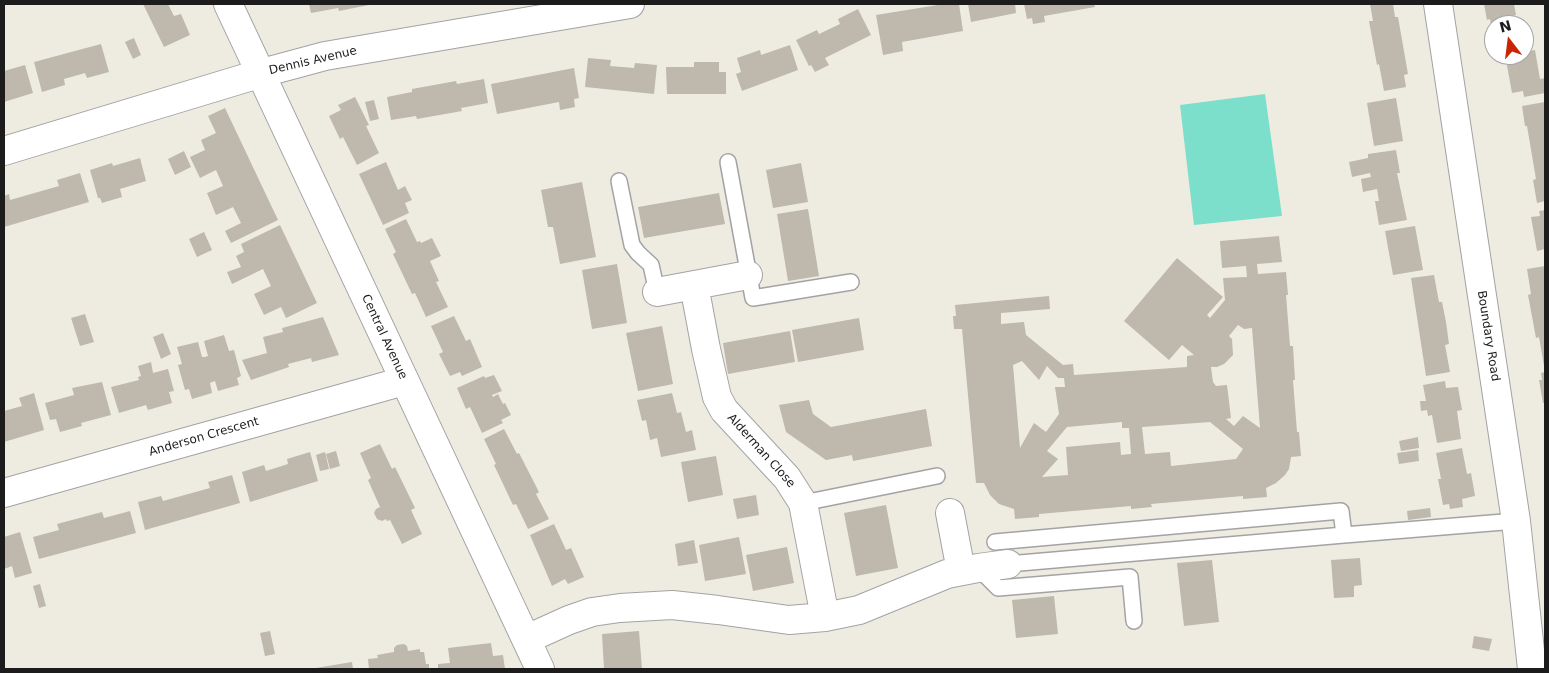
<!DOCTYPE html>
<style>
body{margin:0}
#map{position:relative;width:1549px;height:673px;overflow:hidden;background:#eeece1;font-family:"DejaVu Sans",sans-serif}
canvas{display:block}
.frame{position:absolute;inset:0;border:5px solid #1c1c1c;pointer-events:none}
.north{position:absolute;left:1484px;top:15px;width:50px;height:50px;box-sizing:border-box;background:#fff;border:1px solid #a4a4a4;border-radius:50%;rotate:345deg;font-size:14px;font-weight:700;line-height:20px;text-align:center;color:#1c1c1c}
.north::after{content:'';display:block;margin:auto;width:18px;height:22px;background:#c82500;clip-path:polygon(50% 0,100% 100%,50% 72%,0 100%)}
</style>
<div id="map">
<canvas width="1549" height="673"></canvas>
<div class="frame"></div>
<div class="north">N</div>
</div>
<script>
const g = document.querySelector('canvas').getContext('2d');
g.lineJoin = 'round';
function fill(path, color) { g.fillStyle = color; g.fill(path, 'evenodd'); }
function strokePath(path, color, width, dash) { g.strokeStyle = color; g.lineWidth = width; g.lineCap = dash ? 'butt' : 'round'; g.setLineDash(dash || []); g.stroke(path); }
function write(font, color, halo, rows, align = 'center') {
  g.font = font + ' "DejaVu Sans",sans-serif'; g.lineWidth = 4.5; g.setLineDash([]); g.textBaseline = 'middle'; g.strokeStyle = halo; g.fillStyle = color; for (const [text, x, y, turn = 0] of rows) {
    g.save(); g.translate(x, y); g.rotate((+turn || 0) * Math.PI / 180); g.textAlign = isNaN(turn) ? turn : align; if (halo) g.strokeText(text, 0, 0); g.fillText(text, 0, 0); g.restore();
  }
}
const pitch = new Path2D(`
 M1265,94l17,122 -88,9 -14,-120z`);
const building = new Path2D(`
 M143,4h25l6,12 7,-2 9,21 -26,12z
 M309,4h60v1l-30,6 -1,-3 -27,5z
 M944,4h15l4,27 -61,11 1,9 -20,4 -7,-40z
 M968,4h47l1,9 -45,9z
 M1024,4h70l1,3 -51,9 1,6 -12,2 -1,-6 -5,1z
 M1370,4h23l2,13h3l10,57 -4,1 2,12 -22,4 -5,-27 -2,1 -8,-44h4z
 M1484,4h30l2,11h-2l1,10h-21l-1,11 -3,-17 -3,1z
 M858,9l13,26 -46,23 4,7 -14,7 -4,-7 -2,1 -13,-26 21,-10 2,4 21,-10 -2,-5z
 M134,38l7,17 -8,4 -8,-17z
 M101,44l8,28 -22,6 -2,-5 -21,6 1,6 -23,7 -8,-30z
 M790,45l8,25 -56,21 -6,-17 5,-2 -4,-14 23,-8 1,5z
 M1535,50l5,29 5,-1v15l-21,4 -1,-6 -11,2 -6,-33 12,-2 -1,-3h7v-3z
 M588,58l23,2 -1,6 24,2 1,-5 22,2 -3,29 -69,-7z
 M694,62h25v10h7v22h-59l-1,-27h28z
 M25,65l8,28 -29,9v-31z
 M574,68l5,30 -5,1 1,8 -15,3 -1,-8 -62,12 -6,-30z
 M484,79l4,24 -27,5 1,3 -45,8 -1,-3 -25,4 -4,-23 25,-5v-3l44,-8 1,3z
 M355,97l14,28 -3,1 13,27 -22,12 -14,-28 -3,2 -11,-23 12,-6 -3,-5z
 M1396,98l7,43 -29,5 -7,-43z
 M374,100l5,19 -9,2 -5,-19z
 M1545,102v99l-8,2 -4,-23 3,-1 -9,-53h-2l-3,-20z
 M225,108l53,112 -47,23 -6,-12 16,-8 -8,-16 -17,8 -9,-22 16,-7 -7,-16 -16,8 -10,-21 15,-7 -4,-10 15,-7 -8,-17z
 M1396,150l4,23h-3l10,47 -28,5 -4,-24h4l-2,-12 -14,3 -2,-13 10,-2 -1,-4 -18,4 -3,-15 19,-4v-4z
 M184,151l7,16 -16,8 -7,-16z
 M140,158l6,23 -26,8 2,8 -20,6 -2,-5h-2l-8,-28 22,-7 1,3z
 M386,162l12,28 7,-4 7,14 -7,3 4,10 -26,12 -24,-51z
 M801,163l7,39 -35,6 -7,-38z
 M80,173l9,29 -85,25v-31l5,-2 1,6 49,-14 -2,-6z
 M582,182l14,75 -36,7 -7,-37h-5l-7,-37z
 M719,193l6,31 -81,14 -6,-31z
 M808,209l11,67 -31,5 -11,-67z
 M1545,210v39l-8,2 -6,-34 9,-1 -1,-5z
 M406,219l11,23 3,-1 1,2 11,-5 9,18 -11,5 9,20 -3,1 12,25 -22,10 -11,-24 -3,1 -19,-40 3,-2 -11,-23z
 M280,225l37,78 -31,15 -5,-11 -17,8 -10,-21 17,-8 -8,-17 -31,15 -5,-12 14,-5 -5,-11 8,-4 -3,-8z
 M1415,226l8,44 -30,5 -8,-44z
 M204,232l8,18 -15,7 -8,-18z
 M1279,236l3,26 -25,2 1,10 28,-2 2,23h-2l4,51h3l2,34h-2l4,52h2l2,24 -10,1 -2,12 -4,6 -9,8 -10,5 1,9 -24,2v-3l-92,8 1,3 -21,2v-3l-92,8v3l-24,2 -1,-10 -15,-5 -9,-9 -6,-12h-8l-14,-154h-8l-1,-13h3l-1,-11 94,-9 1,13 -49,4v11l23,-2 2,13 37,30 10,-1 1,11 113,-8v-11l7,-1 -12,-10 -13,15 -45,-39 53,-63 46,39 -16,18 3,3 15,-18 -2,-22 24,-1 -1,-11 -24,2 -2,-27zM1238,325l6,4 8,-1 8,100 -17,-12 -9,10 -8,-7 5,-1 -4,-33 -11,1 -3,-4 -2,-15h6l7,-3 9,-9 -1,-16 -3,-3zM1022,361l17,19 8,-14 11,12h6l1,9h-10l4,27 -13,18 -12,-9 -14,25 -7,-83zM1122,422v6h7l2,26 -10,1 -1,-13 -54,5 2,28 -26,2 16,-18 -11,-8 20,-24zM1210,422l33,27 -7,10 -65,7 -1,-14 -25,2 -3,-27z
 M617,264l10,59 -35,6 -10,-59z
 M1545,266v100h-1l-5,-29 -3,1 -8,-43 3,-1 -4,-25z
 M1434,275l5,27h3l4,20 3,22 -4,1 5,27 -24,4 -15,-98z
 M85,314l9,28 -14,4 -9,-28z
 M454,316l12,25 4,-2 12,28 -20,9 -2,-4 -10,4 -11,-22 4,-2 -12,-26z
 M323,317l16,38 -27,7 -1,-4 -23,6 1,3 -38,13 -9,-20 25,-7 -4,-16 20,-5 -1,-4z
 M859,318l5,32 -66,12 -6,-32z
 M662,326l11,58 -35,7 -12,-58z
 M790,331l5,31 -67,12 -5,-31z
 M163,333l8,21 -10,5 -8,-22z
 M224,335l5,16 5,-1 7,26 -4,2 2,7 -21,6 -3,-10 -3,1 -2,1 2,10 -20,6 -3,-10 -4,1 -7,-25 4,-1 -5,-17 21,-5 4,15h3l3,-1 -4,-15z
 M151,362l2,11 15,-4 6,22 -5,1 3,11 -24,7 -2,-5 -27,8 -8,-26 28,-7 -1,-3 3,-1 -3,-10z
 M1545,372v31h-2l-4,-23h3l-1,-7z
 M494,375l8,16 -10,4 1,2 5,-3 5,10 2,-1 6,12 -10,5 2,3 -21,10 -12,-26 -4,2 -9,-21 27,-12 1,2z
 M1445,381l1,7 12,-1 4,23 -5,1 4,28 -24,4 -5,-28 -4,1 -1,-6 -6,1 -1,-10h6l-3,-16z
 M102,382l9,33 -30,8 1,3 -22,6 -4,-13 -6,1 -5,-17 29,-8 -2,-7z
 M34,393l10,37 -40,12v-31l18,-5 -3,-8z
 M672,393l5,20 4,-1 5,20 6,-2 4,20 -35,7 -4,-19 -7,2 -4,-20 -4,1 -5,-21z
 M809,400l4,14 18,13 95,-18 6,37 -79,15 -1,-6 -26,5 -40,-28 -7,-27z
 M504,429l13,25 2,-1 20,39 -3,2 13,25 -21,10 -12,-25 -3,1 -19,-40 2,-1 -12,-25z
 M1418,437l1,11 -18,3 -2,-10z
 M380,444l12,25 3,-2 20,41 -4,2 11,24 -20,10 -12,-24 -3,1 -1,-2 -4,2 -5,-2 -3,-6 2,-4 4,-2 -12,-27 3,-2 -11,-25z
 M1462,448l5,26 4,-1 4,23 -13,3 1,8 -13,2 -1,-5 -6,1 -5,-26h3l-5,-26z
 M1418,450l1,11 -20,3 -2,-11z
 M336,451l4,15 -10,3 -4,-15z
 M310,452l8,29 -68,21 -8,-30 22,-7 2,6 22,-7 -1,-5z
 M325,452l4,17 -9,2 -4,-16z
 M716,456l7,39 -35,7 -7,-40z
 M232,475l8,28 -95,27 -7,-28 23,-6 2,5 47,-13 -2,-6z
 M756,495l3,20 -22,4 -4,-20z
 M886,505l12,63 -42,8 -12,-63z
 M1430,508l1,9 -23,3 -1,-9z
 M130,511l6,22 -97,26 -6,-22 26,-7 -2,-6 45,-12 2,6z
 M554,524l12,26 5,-2 13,29 -16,7 -3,-5 -13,7 -22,-51z
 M20,532l12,41 -17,5 -3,-12 -8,3v-32z
 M739,537l7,37 -41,7 -6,-36z
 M694,540l4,23 -20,3 -3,-22z
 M787,547l7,36 -41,8 -7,-36z
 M1360,558l2,27 -8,1v11l-20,1 -3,-38z
 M1212,560l7,62 -35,4 -7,-63z
 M40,584l6,22 -7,2 -6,-22z
 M1054,596l4,38 -42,4 -4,-38z
 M270,631l5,23 -10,2 -5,-23z
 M639,631l3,38h-38l-2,-35z
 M1474,636l18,3 -3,12 -17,-3z
 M491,643l2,13 10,-1 2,14h-67v-5l12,-1 -2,-15z
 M404,644l3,2 1,5 12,-2v3h4l2,12h3v5h-60l-1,-10 10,-1 -1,-3 17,-3v-4l3,-3z
 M352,662l1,7h-37v-1z`);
const service = new Path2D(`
 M728,162l25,136 98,-16
 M619,181l13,64 6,8 13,12 6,27
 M803,503l134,-27
 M995,542l346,-31 3,24 172,-14
 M1008,564l336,-29
 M978,568l20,20 132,-11 4,44`);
const minor = new Path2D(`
 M228,4l312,665
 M1438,4l78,517 16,148
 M4,151l258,-78 63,-17 305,-52
 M694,285l12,64 11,48 7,13 63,68 16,25 22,114
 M657,292l91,-17
 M4,493l400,-112
 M950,513l11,58
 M527,639l42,-19 23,-8 28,-4 52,-3 46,5 71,10 36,-3 34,-7 88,-36 31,-6 30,-4`);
const streetNames = [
 ["Dennis Avenue",313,61,-13],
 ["Boundary Road",1488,336,81],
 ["Central Avenue",384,337,65],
 ["Anderson Crescent",204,437,-16],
 ["Alderman Close",761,451,48]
];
fill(pitch, '#7cdfcb');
fill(building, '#beb8ad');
strokePath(service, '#a3a3a3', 18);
strokePath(minor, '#a3a3a3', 30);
strokePath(service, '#fff', 15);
strokePath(minor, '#fff', 28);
write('12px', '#1c1c1c', '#fff', streetNames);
</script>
